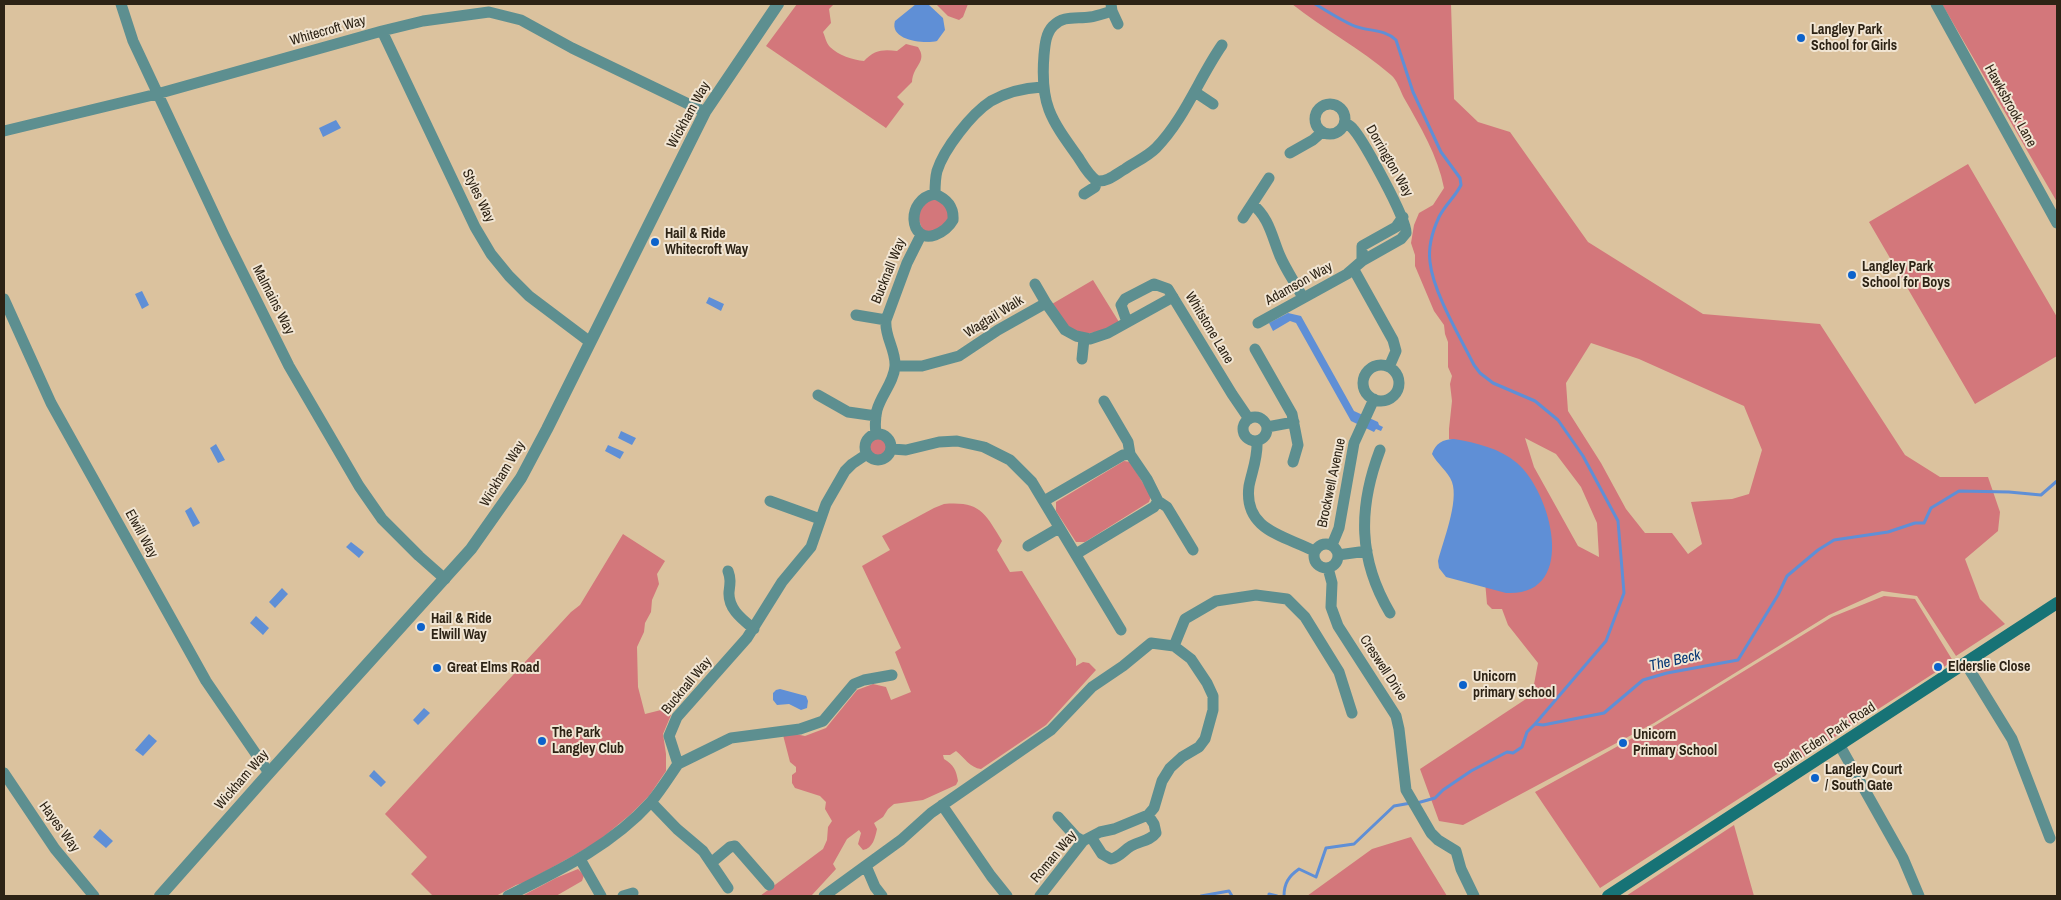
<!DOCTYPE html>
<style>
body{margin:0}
#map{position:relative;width:2061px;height:900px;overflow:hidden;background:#dbc29e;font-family:"Archivo Narrow",sans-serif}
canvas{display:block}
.frame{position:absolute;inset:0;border:5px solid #2d2315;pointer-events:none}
</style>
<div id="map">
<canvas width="2061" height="900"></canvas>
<div class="frame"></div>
</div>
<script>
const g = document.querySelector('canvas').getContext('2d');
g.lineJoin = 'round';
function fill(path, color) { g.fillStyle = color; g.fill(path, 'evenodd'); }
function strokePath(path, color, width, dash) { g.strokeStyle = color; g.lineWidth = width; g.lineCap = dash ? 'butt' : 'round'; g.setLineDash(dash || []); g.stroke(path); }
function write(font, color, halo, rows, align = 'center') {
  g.font = font + ' "Archivo Narrow",sans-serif'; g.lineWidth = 4; g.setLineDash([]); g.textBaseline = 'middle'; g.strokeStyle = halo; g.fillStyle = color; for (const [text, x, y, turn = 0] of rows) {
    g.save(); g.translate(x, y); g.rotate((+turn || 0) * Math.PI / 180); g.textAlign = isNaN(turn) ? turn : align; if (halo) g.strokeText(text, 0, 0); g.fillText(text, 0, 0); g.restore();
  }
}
const green = new Path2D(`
 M797,4h37l-5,5 2,14 -8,9c2,4 3,11 7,15 8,8 23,13 34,14 10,-11 19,-12 33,-10l9,-7 12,3c10,15 -5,18 -6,35l-15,15 7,7 -18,24 -120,-82z
 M936,4h32l-5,13 -4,3 -11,-4z
 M1292,4h159l3,95 24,23 32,10 78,110 115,72 117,10 85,131 35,22h48l12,35 -2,19 -33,28 15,40 25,25 -49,32 -39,-60 -35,-5 -53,24 -175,108 -191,102 -24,-4 -19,-52 112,-74 6,-32 -30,-38 -6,-16h-10l-5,-5 -14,-159 -24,-6v-10l3,-28 -2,-17 2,-8 -4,-9v-25l-3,-8 -1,-9 -10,-14 -19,-45v-11l-4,-12 3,-18 5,-12 14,-8 11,-17c-6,-32 -24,-62 -40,-90 -4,-8 -7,-18 -13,-23 -31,-27 -68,-46 -99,-71zM1591,343l48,16 105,47 18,44 -13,44 -17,5 -41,3 11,42 -14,10 -16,-21h-27l-19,-24 -25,-46 -33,-52 -2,-28zM1525,438l31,16 25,33 16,36 2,34 -21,-11 -44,-79z
 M1942,4h115v198z
 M1968,164l89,153v39l-82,48 -106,-182z
 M936,198l12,11v13l-11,9h-14l-6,-16 9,-14z
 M1093,280l26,42c-15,8 -35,18 -50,5 -7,-5 -12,-16 -17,-23z
 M869 447a9 9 0 1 1 18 0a9 9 0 1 1-18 0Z
 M1124,461l6,1 21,34 -2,6 -64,40h-9l-20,-31v-9z
 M944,504c36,-3 41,9 58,37l-5,9 13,22 12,-1 54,88v7l7,-4 6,1 7,7 -50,55 -65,44c-11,-1 -17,-12 -25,-18l-6,4h-7l1,4c10,6 12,11 14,22l-2,4 -33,15 -29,4 -6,5 -5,8 -9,6 3,6c-2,9 -4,19 -14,21l-5,-6 3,-11 -2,-3 -12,9 -14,25 3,5 -24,26 -52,1 63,-47 4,-9 1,-13 4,-6 -7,-12 1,-7 -6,-6 -25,-8 -3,-5v-8l4,-3v-5l-6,-5 -7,-27 12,-1 10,2 21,-8 31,-38 16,-6 13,3 5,13 20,-8 -16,-40 6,-4 -39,-82 28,-16 -8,-14 52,-28z
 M623,534l42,27 -8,13 2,10 -7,16 -1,12 -6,11 -1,9 -7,15 1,40 7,27 20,-5 6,6 -8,19 3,20v17l-17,25 -18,18 -35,29 -70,39 -10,3 -20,11h-63l-22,-22 16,-17 -42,-43 186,-202 9,-7z
 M1884,596l31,3 38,62 -353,227 -65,-96 121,-67 176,-108z
 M1734,825l20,71h-128z
 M1411,837l36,59h-140l65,-47z
 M578,869l6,6 -2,6 -26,15h-34l34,-18z`);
const water = new Path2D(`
 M916,4l13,1 14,13 2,12 -8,11c-12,3 -48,0 -42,-20z
 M336,120l5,8 -18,9 -4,-9z
 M142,291l7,14 -7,4 -7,-15z
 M709,297l15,7 -3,7 -15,-8z
 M1288,313l13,3 53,95 24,11 1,3 4,2 -2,4 -5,-2 -2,3 -23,-11 -55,-98 -6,-2 -17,10 -4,-8z
 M621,431l15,7 -4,7 -14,-7z
 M1454,439c23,4 45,9 63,24 35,30 62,134 -11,130l-60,-16 -7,-9 -1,-7c5,-20 21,-59 14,-79 -4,-11 -15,-18 -20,-28 3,-10 11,-15 22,-15z
 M216,444l9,16 -7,3 -8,-15z
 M608,445l16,7 -4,7 -15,-8z
 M191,507l9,16 -7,4 -8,-16z
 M351,542l13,10 -5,6 -13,-11z
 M282,588l6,6 -13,14 -6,-6z
 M256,616l13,12 -6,7 -13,-12z
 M780,689l26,7 2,5 -1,7 -6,2 -12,-6 -12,1 -4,-5v-7l3,-3z
 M424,708l6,5 -12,12 -5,-5z
 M149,734l8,7 -14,15 -8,-6z
 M374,770l12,12 -5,5 -12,-11z
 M100,829l13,12 -7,7 -13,-11z`);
const stream = new Path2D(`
 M1315,4c12,7 24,15 37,21 15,7 32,3 44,15l17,52 28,60 19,26 1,7c-6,12 -16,20 -22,32 -6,13 -11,30 -9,45 3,30 30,75 44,103l6,8 13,10 42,18 23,19 25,36 35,65 6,72 -18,48 -71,83
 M1417,803l18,-5 8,-8 28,-19 36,-19 6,1 9,-6 5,-15 8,-8 8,1 61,-12 39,-33 24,-7 71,-13 40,-65 9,-19 31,-26 16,-10 54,-8 27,-9h9l7,-15 28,-17 50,1 32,3 16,-14
 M1201,896l28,-5 3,5
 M1269,896v-2l8,2
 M1284,896c0,-13 5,-20 15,-27l17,8 10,-29 28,-4 40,-38 17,-3`);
const minor = new Path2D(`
 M121,4l12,37 91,194 65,131 70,120 23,33 37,37 26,23
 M1111,4l1,7c-7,2 -15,5 -22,6 -13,2 -27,-2 -37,9 -7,7 -8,18 -9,29 -4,49 6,63 34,102 5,8 11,19 19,24 11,1 19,-7 28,-12 10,-7 22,-12 31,-21 29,-30 43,-70 66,-103
 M1936,4l121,219
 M1112,11l6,13
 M382,31l93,196 16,27 18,22 20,20 61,46
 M1195,92l18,12
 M1315 119a15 15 0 1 1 30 0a15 15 0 1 1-30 0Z
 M4,131l153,-37 225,-63 41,-10 66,-9 32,8 51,28 133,64
 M1290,153l23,-13 9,-8
 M935,194c0,-7 0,-15 2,-23 7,-22 34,-57 54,-70 16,-9 33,-13 51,-14
 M935,194c12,5 19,12 18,26 -4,7 -10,12 -18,15 -26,9 -30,-36 0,-41z
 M1084,194l11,-7 2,-6
 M1252,204c17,13 20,33 28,52 6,14 16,28 23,42
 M1243,218l26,-40
 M1362,261v-15l34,-19 7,-10
 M1354,270l39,70 3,11 -7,16
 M1035,284l11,19
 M4,299l47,104 155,278 63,92
 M856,315l30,5
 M1127,322l-6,-17 4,-6 29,-15 14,5 64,105 17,25
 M1258,323l89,-49 15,-13 39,-22 5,-6c2,-12 -42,-91 -52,-103 -2,-3 -5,-5 -9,-7
 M1255,349l37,65 6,31 -5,17
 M1082,359l2,-20
 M1363 383a18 18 0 1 1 36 0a18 18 0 1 1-36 0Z
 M895,366h27l37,-10 39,-26 48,-27 19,27 11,6 14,3 18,-6 65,-36
 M818,395l30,17 28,4
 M1104,401l24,41 2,12
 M1243 429a12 12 0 1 1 24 0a12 12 0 1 1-24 0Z
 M1267,427l27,-5
 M865 447a13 13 0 1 1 26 0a13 13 0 1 1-26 0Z
 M876,434c-1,-8 -1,-16 1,-24 4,-15 17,-28 18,-44 1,-16 -11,-30 -9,-46l21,-57 14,-28
 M1257,441c1,17 -5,30 -8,45 -6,45 37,50 65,65
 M892,449l14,1 33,-8 18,-1 27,6 26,13 22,22 89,148
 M1380,450c-22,58 -22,109 10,163
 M770,501l50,18
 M1044,501l79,-46 7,-1 17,25 11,22 9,6 26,43
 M1314 556a12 12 0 1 1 24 0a12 12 0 1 1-24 0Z
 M1332,545l7,-17 15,-85 20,-44
 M1028,546l31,-18
 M1076,554l78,-47 4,-6
 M1338,555l29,-4
 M1328,568l4,15 -1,24 7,19 58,90 3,13 7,61 25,43 7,7 18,11 5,18 13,27
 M728,571c3,8 2,13 1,21 -1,17 13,27 25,37
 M1966,664l46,75 38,99
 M1840,746l63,112 16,38
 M678,764l-9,-28 8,-19 70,-79 35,-56 29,-35 15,-43 19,-33 7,-7 15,-10
 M678,764l53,-26 69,-9 23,-8 31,-37 10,-4 28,-5
 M4,773l51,76 39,47
 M651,802l26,27 26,22 25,37
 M942,805l49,71 16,20
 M1058,817l18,20 7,4
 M1091,837l11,17 9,5c9,-2 13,-9 20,-13 9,-5 19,-5 25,-13l-2,-9 -6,-9
 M580,859l21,37
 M711,863l19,-16 5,-1 34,39
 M866,866l9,21 7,9
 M508,896c52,-26 103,-50 143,-94 10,-12 18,-25 27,-38
 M623,896l10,-3
 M824,896l77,-56 30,-27 120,-83 41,-43 31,-21 28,-23 23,3 11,-27 31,-18 40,-6 31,4 18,18 34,55 13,41
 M1040,896l43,-55 17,-9 14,-3 34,-14 6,-7 8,-27 8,-13 12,-11 17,-10 6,-8 8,-29v-14l-6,-13 -16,-24 -17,-13`);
const tertiary = new Path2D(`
 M160,896l109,-123 202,-224 50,-71 26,-49 158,-317 73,-108`);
const secondary = new Path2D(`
 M1608,896l449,-293`);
const markers = [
 [1801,38,5,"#0c62cb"],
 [655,242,5,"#0c62cb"],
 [1852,275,5,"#0c62cb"],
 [421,627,5,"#0c62cb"],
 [1938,667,5,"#0c62cb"],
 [437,668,5,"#0c62cb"],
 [1463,685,5,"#0c62cb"],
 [542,741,5,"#0c62cb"],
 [1623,743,5,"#0c62cb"],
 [1815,778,5,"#0c62cb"]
];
const poiNames = [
 ["Langley Park",1811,30],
 ["School for Girls",1811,46],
 ["Hail & Ride",665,234],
 ["Whitecroft Way",665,250],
 ["Langley Park",1862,267],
 ["School for Boys",1862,283],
 ["Hail & Ride",431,619],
 ["Elwill Way",431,635],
 ["Elderslie Close",1948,667],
 ["Great Elms Road",447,668],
 ["Unicorn",1473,677],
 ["primary school",1473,693],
 ["The Park",552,733],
 ["Langley Club",552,749],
 ["Unicorn",1633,735],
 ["Primary School",1633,751],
 ["Langley Court",1825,770],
 ["/ South Gate",1825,786]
];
const streetNames = [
 ["Whitecroft Way",328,31,-16],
 ["Hawksbrook Lane",2010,106,61],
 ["Wickham Way",689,115,-61],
 ["Dorrington Way",1389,161,60],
 ["Styles Way",478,196,64],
 ["Bucknall Way",889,271,-68],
 ["Adamson Way",1299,284,-29],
 ["Malmains Way",273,300,63],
 ["Wagtail Walk",994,317,-32],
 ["Whitstone Lane",1209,328,59],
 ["Wickham Way",503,474,-59],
 ["Brockwell Avenue",1332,483,-78],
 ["Elwill Way",141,534,61],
 ["Creswell Drive",1383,668,57],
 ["Bucknall Way",687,686,-50],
 ["South Eden Park Road",1825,738,-33],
 ["Wickham Way",242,780,-49],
 ["Hayes Way",59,827,54],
 ["Roman Way",1054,857,-50]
];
const waterNames = [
 ["The Beck",1675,661,-13]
];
fill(green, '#d3777b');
fill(water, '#5f8fd6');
strokePath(stream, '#5f8fd6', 3);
strokePath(minor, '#5d8f90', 11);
strokePath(tertiary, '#5d8f90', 12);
strokePath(secondary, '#177376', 12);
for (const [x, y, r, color] of markers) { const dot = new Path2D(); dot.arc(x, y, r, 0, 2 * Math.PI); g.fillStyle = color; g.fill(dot); strokePath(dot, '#f1e5d3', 2); }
write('bold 14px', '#2d2315', '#f1e5d3', poiNames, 'left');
write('14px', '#2d2315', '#f1e5d3', streetNames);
write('italic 15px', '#053674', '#f1e5d3', waterNames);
</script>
